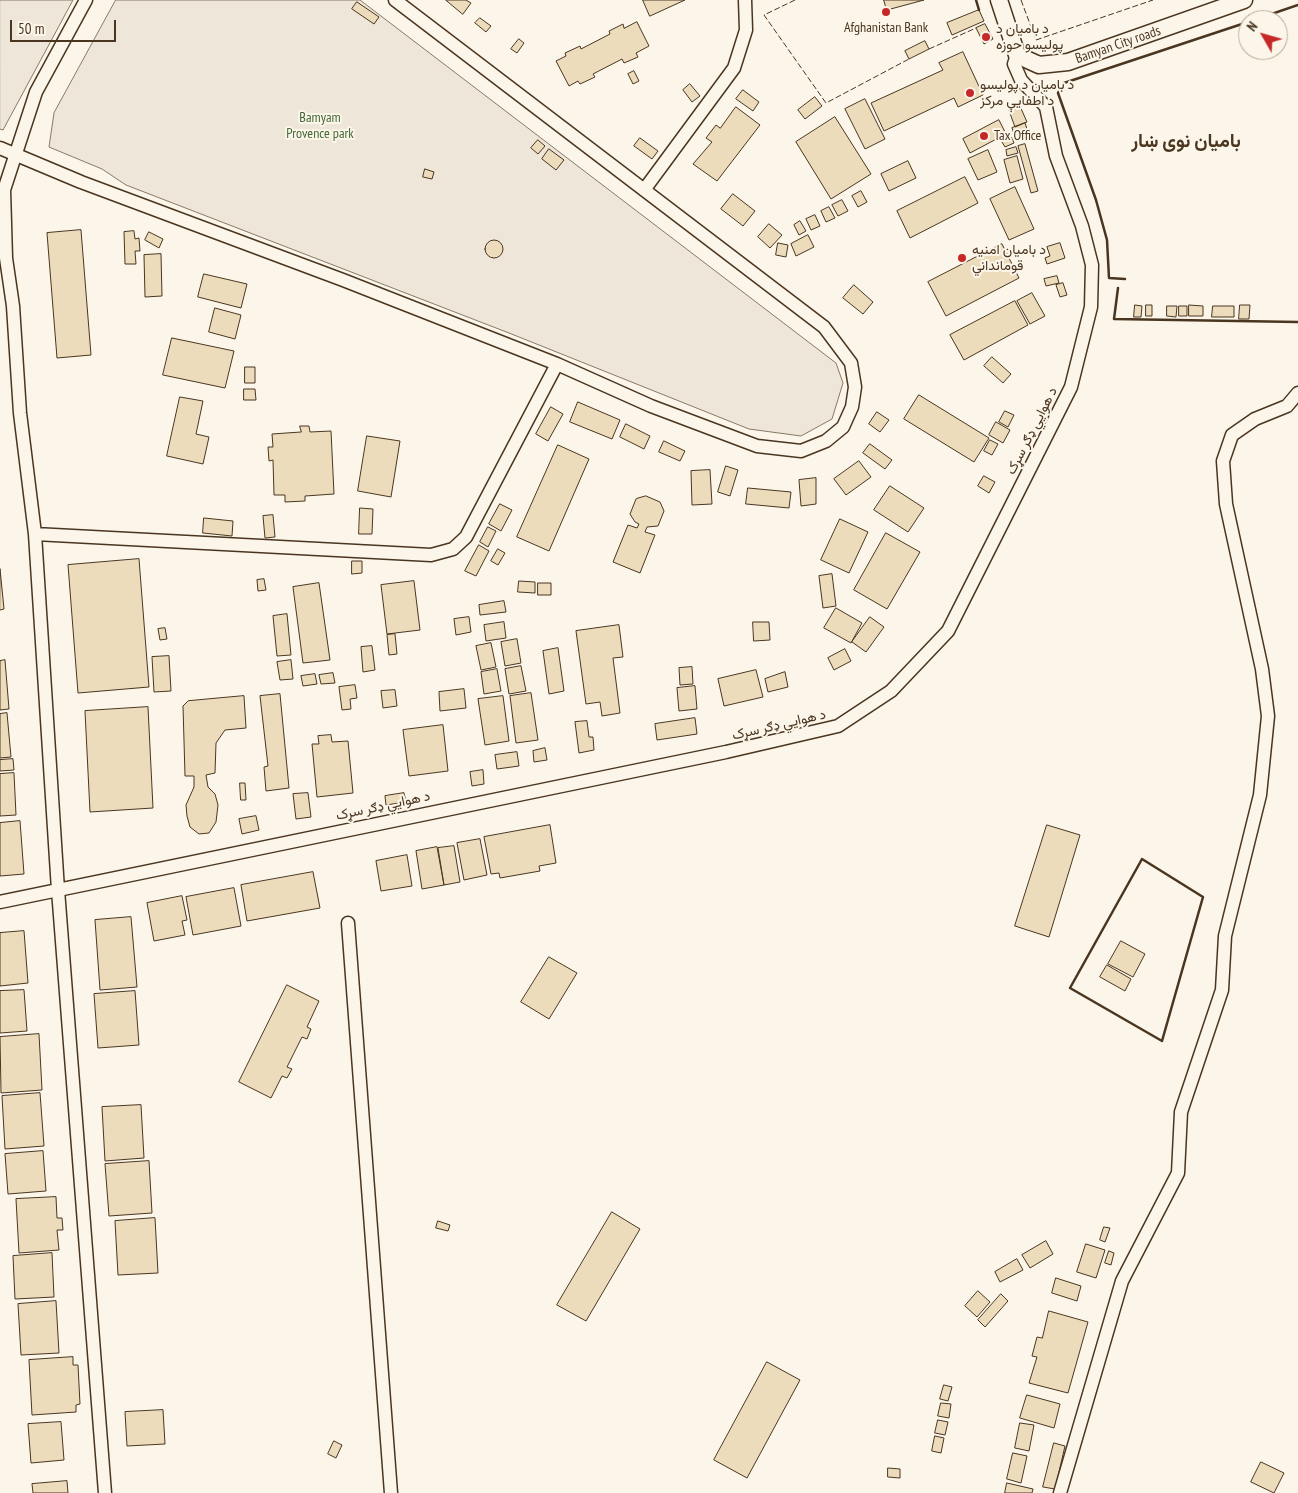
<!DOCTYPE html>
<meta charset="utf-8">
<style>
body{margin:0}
#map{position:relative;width:1298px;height:1493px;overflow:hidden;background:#fbf6e9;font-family:"PT Sans Narrow",sans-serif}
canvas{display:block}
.north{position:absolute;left:1238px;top:10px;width:50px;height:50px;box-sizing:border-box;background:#fbf6e9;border:1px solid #b4a999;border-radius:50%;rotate:308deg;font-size:14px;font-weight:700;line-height:20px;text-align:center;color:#4a3520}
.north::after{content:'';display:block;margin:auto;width:18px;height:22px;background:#c62828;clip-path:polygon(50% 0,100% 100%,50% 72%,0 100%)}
.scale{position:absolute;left:10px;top:20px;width:106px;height:22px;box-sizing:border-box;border:2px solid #4a3520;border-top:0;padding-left:6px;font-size:15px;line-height:18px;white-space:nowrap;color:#4a3520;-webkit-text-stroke:4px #fbf6e9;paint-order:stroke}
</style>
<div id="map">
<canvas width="1298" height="1493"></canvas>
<div class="north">N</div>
<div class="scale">50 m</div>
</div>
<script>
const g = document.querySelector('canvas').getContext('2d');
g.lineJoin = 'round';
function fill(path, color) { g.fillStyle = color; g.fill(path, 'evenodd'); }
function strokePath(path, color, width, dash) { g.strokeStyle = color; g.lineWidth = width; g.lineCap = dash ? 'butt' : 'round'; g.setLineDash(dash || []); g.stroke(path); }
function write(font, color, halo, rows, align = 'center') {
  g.font = font + ' "PT Sans Narrow",Vazirmatn,sans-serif'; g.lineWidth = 4; g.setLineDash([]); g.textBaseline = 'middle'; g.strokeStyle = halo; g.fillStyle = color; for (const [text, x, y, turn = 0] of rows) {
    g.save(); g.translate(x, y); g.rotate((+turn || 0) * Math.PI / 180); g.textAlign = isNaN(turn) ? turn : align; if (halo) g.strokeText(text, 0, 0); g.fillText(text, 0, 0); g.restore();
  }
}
const green = new Path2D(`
 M0,0h73l-70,130 -3,-1z
 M116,0h244l476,363 7,20 -11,36 -31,17 -52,-7 -240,-96 -383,-148 -24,-16 -53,-22 5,-34z`);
const building = new Path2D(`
 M446,0h20l5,3 -8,11z
 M643,0h42l-35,16z
 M884,0h40l-37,10z
 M357,2l22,15 -5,7 -22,-15z
 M979,10l5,11 -32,14 -5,-12z
 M480,18l11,8 -5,6 -11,-9z
 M637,22l12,24 -13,7 2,4 -14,6 -2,-4 -29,15 2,3 -15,7 -2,-3 -9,5 -13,-25 10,-5 -1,-3 15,-7 1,3 29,-15 -1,-3 14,-7 1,4z
 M985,24l8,15 -9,5 -8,-16z
 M519,39l5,4 -7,10 -6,-4z
 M925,41l4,8 -20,10 -4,-8z
 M963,52l20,43 -25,12 -4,-9 -70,33 -13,-28 72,-33 -4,-7z
 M634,71l5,10 -6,3 -5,-10z
 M690,84l10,12 -8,6 -9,-12z
 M743,90l16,12 -6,9 -17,-12z
 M815,97l7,9 -17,13 -7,-9z
 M865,99l20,40 -20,10 -20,-40z
 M1019,104l8,18 -12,5 -7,-19z
 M736,107l24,18 -43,56 -24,-17 19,-22 -6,-4 10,-13 4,3z
 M835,117l36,57 -40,25 -35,-57z
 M999,120l7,14 -36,19 -7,-14z
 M1025,123l4,12 -13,5 -4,-12z
 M640,138l18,13 -6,8 -18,-13z
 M1012,138l2,5 -9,4 -3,-5z
 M538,140l7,6 -7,8 -7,-6z
 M1025,144l13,47 -7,2 -13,-47z
 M1016,147l2,6 -11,3 -1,-6z
 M549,149l15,11 -8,10 -14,-11z
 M988,150l9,22 -19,8 -10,-21z
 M1017,156l6,23 -13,4 -6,-23z
 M908,161l8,17 -27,13 -8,-17z
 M425,169l9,3 -2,7 -9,-2z
 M965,177l13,26 -68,35 -13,-27z
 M1015,187l19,42 -25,11 -19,-41z
 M861,191l6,11 -9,5 -6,-11z
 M733,194l22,17 -12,15 -22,-17z
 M842,200l6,11 -10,5 -6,-11z
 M829,207l6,11 -9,4 -5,-11z
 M815,215l5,11 -9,4 -5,-11z
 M800,221l6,10 -7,4 -5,-10z
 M769,224l13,11 -12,13 -12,-11z
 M81,230l10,125 -34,3 -10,-125z
 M134,231l1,8 4,-1 1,13h-5l1,13h-11l-1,-32z
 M149,232l14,7 -4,9 -14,-8z
 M808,235l6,12 -18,9 -5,-12z
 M485 249a9 9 0 1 1 18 0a9 9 0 1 1-18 0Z
 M778,243l10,2 -2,12 -10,-2z
 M1060,243l5,15 -18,6 -2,-6 5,-2 -3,-9z
 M1002,244l17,34 -73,38 -18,-34z
 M161,254l1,42 -17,1 -1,-42z
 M204,274l43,10 -6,24 -43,-11z
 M1057,276l2,7 -13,3 -2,-7z
 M1063,283l4,12 -7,2 -4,-12z
 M854,285l19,17 -10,12 -20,-16z
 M1032,293l13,23 -15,8 -13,-23z
 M1015,301l13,24 -64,35 -14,-25z
 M1135,305l7,1 -1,11h-7z
 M1146,305h6v11h-6z
 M1189,305l14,1v10h-14z
 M1240,305h10l-1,14h-10z
 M1167,306h10l-1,11 -9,-1z
 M1179,306h8v10h-8z
 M1213,306h21v11h-22z
 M215,308l26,7 -6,24 -26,-7z
 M172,338l62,13 -9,37 -62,-13z
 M992,357l19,17 -8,9 -19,-17z
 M245,367h10v16h-10z
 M244,389h11l1,11h-12z
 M919,395l70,43 -15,24 -70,-43z
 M180,397l23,4 -7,33 13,3 -6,27 -36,-8z
 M578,402l42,18 -8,19 -42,-17z
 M551,407l12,7 -15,27 -12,-7z
 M1005,411l9,4 -6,12 -9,-5z
 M877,412l12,8 -9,12 -11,-8z
 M996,422l14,8 -7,13 -14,-8z
 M626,424l24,12 -6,13 -24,-12z
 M300,426h9l1,6 21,-1 3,63 -29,2v5l-20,1v-7h-11l-1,-35 -4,1 -1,-14h5l-1,-13 29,-2z
 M367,436l33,5 -9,56 -33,-6z
 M990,440l8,4 -6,11 -8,-4z
 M664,441l21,10 -5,10 -21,-9z
 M870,444l22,16 -7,9 -22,-16z
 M558,445l31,14 -40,92 -32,-14z
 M859,461l12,16 -25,18 -12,-16z
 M726,466l12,4 -8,26 -12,-4z
 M710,470l2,34 -20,1 -1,-34z
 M984,476l11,6 -6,11 -11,-7z
 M816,478v26l-15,2 -2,-26z
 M890,486l34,22 -16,24 -34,-22z
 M748,488l43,4 -2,16 -43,-4z
 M646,496l14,6 4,9 -6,15 -11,1 -2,5 10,3 -15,38 -27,-11 15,-37 9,3 2,-4 -4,-2 -5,-8 6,-15z
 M500,504l12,6 -11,21 -12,-7z
 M360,508l13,1 -1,25h-13z
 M273,515l2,22 -10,1 -2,-22z
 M204,518l29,3 -1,15 -29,-3z
 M840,519l28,13 -19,41 -28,-13z
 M488,527l8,4 -8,16 -8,-5z
 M886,533l34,19 -33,57 -33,-19z
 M479,545l10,6 -13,25 -11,-5z
 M498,549l7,4 -7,12 -7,-4z
 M139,559l10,128 -71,6 -10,-128z
 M352,561h10v12l-10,1z
 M0,569l4,40 -4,1z
 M832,574l4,32 -13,2 -4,-32z
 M264,579l2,11 -8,1 -1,-11z
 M414,581l6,49 -33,4 -6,-49z
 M519,581l16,1v11l-17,-1z
 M319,583l11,77 -27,3 -10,-76z
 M538,583h13v12h-13z
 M504,601l2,11 -26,3 -1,-10z
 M836,608l26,15 -11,20 -27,-15z
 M287,614l4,41 -14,1 -4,-40z
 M469,617l2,15 -15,3 -2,-16z
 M870,617l14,10 -18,25 -14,-10z
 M504,622l2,16 -20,3 -2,-16z
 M753,622h16l1,18 -16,1z
 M619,625l4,32 -10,1 7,55 -18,3 -2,-14 -14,2 -10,-73z
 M165,628l2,11 -7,1 -2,-11z
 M395,634l2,20 -8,1 -2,-20z
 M517,639l4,24 -16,3 -4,-24z
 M491,643l5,24 -15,3 -5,-24z
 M372,646l3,24 -12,2 -2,-25z
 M558,648l6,43 -15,3 -6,-43z
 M845,649l6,12 -17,9 -6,-12z
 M169,656l2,35 -17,1 -2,-35z
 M5,660l4,49 -9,1v-49z
 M291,660l2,19 -13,1 -3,-18z
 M521,666l5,25 -17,3 -4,-25z
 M692,667l1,17 -13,1 -1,-17z
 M497,669l4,22 -17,3 -3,-22z
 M756,670l7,27 -39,9 -6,-27z
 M785,672l3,15 -20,5 -3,-13z
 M333,673l2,10 -14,1 -2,-9z
 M315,674l2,10 -14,2 -2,-10z
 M355,685l2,13 -7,1 1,10 -9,1 -3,-23z
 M695,686l2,23 -18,2 -2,-23z
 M464,689l2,19 -26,3 -1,-19z
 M395,690l2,16 -14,2 -2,-17z
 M531,693l7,47 -22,3 -6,-47z
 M280,694l9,94 -23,3 -2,-24 4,-1 -8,-70z
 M244,696l2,32 -21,2 -9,13 -1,30 -9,2 2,12 7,7 3,11 -2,17 -7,11 -10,1 -9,-7 -3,-11 -1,-11 8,-18v-11h-9l-2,-70 5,-5z
 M503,696l6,45 -24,4 -7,-46z
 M148,707l5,101 -63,4 -5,-101z
 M7,713l4,44 -11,1v-44z
 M695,718l2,16 -40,6 -2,-16z
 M587,721l2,16h4l1,13 -15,3 -4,-31z
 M443,725l5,46 -39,5 -6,-46z
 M331,735l1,7 16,-1 5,52 -36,4 -5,-53h7l-1,-8z
 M545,748l2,12 -13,2 -1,-11z
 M517,752l2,14 -22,3 -2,-14z
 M13,759l1,11 -14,1v-11z
 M483,770l1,14 -12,2 -2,-14z
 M14,773l2,42 -16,1v-42z
 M240,783h5l1,17h-5z
 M308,793l3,24 -15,2 -3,-25z
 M404,793l2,9 -20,3 -1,-9z
 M256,816l3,14 -17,4 -3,-15z
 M20,821l4,53 -24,2v-53z
 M550,825l6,38 -17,3 1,5 -40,7 -1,-5 -8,1 -7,-37z
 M1047,825l33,10 -31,102 -34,-11z
 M480,839l7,36 -23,5 -7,-37z
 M454,846l6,36 -16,3 -6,-37z
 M437,847l7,38 -22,4 -6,-38z
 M407,855l5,31 -31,5 -5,-30z
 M313,872l7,36 -73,13 -6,-36z
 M234,888l7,38 -48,9 -7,-38z
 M182,896l5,24 -5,1 3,14 -31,6 -7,-38z
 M131,917l6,70 -37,3 -5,-70z
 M24,931l4,52 -28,3v-53z
 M1121,941l24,13 -12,23 -25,-13z
 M549,957l28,16 -28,46 -28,-17z
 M1107,965l24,14 -6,12 -25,-14z
 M287,985l32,16 -12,26 4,2 -4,10 -5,-2 -15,30 5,2 -5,9 -5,-2 -11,22 -32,-16z
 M24,990l3,41 -27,2v-42z
 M135,991l4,54 -41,3 -4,-54z
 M39,1034l3,56 -41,3 -1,-56z
 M40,1093l4,53 -39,3 -3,-53z
 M141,1105l3,53 -39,3 -3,-54z
 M43,1151l3,40 -38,3 -3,-40z
 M149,1161l3,52 -43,3 -4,-52z
 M56,1197l1,21h5l1,12h-6l2,20 -40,3 -3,-54z
 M612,1212l28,17 -54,92 -29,-16z
 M155,1218l3,55 -40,2 -3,-54z
 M438,1221l12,4 -2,6 -12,-3z
 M1104,1227l6,1 -5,14 -5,-2z
 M1046,1241l7,13 -23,14 -8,-13z
 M1086,1244l19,6 -9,28 -19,-6z
 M1109,1251l5,2 -3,12 -6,-2z
 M52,1253l2,44 -39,2 -2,-43z
 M1017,1259l6,11 -23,12 -5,-10z
 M1056,1278l25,8 -4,15 -25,-8z
 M978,1291l12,11 -13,15 -12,-11z
 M1001,1294l7,7 -23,26 -7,-7z
 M56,1301l3,52 -38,2 -3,-51z
 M1049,1311l39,11 -20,71 -39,-10 8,-26 -5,-1 5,-19 5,1z
 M73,1357v8h5l2,39 -4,1v7l-44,3 -3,-55z
 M767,1362l33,18 -53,98 -33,-18z
 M944,1385l8,2 -4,14 -8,-2z
 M1027,1395l33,9 -6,24 -34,-10z
 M941,1403l10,1 -2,14 -11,-2z
 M163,1410l2,34 -38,2 -2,-34z
 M938,1420l10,2 -3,13 -10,-2z
 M61,1422l3,38 -33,3 -3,-39z
 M1020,1423l14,2 -5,26 -14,-3z
 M935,1436l9,2 -3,15 -9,-2z
 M334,1441l8,4 -6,13 -8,-4z
 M1054,1443l11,3 -10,43 -12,-2z
 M1013,1453l14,3 -6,27 -14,-4z
 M1261,1462l23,11 -10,20 -23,-11z
 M888,1468l12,1v9l-12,-1z
 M67,1481l1,12h-35l-1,-9z
 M1007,1483l26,6 -1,4h-27z`);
const minor = new Path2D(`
 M86,0l-50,92 -32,98 2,68 7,48 7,107 15,121 23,356 47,603
 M0,148l81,34 262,98 214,84 94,42 106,40 44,5 25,-10 17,-14 9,-20 3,-20 -4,-24 -27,-36 -429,-327
 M644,190l90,-122 12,-38 -1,-30
 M35,534l396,21 22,-6 13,-12 91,-173
 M0,902l726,-150 112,-26 53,-35 57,-60 123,-244 20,-80 1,-42 -10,-39 -26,-70 -10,-49 -25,-27 -7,-16 3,-9
 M348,923l43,570
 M1060,1493l62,-212 56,-108 3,-61 41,-122 3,-54 35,-141 8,-79 -6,-47 -36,-165 -3,-43 9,-26 23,-16 32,-13 11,-13`);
const tertiary = new Path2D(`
 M999,0l18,55 22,10 29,-3 176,-62`);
const fence = new Path2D(`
 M795,0l-31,15 62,88 83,-44
 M1021,0l15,40 117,-40
 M929,49l47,-21`);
const wall = new Path2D(`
 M976,0l3,10
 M1254,20l44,-15
 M1125,279l-16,-1 -2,-38 -11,-40 -38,-107 6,-10 184,-61
 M1118,288l-4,31 184,3
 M1142,859l61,38 -41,144 -92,-53z`);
const markers = [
 [886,12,5,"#c62828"],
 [986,37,5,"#c62828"],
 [970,93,5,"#c62828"],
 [984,136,5,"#c62828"],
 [962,258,5,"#c62828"]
];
const poiNames = [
 ["Afghanistan Bank",886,28,"center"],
 ["د بامیان د",996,29],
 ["پولیسو حوزه",996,45],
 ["د بامیان د پولیسو",980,85],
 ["د اطفايې مرکز",980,101],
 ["Tax Office",994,136],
 ["د بامیان امنیه",972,250],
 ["قومانداني",972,266]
];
const streetNames = [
 ["Bamyan City roads",1118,45,-19],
 ["د هوايي ډګر سړک",1032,431,-63],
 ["د هوايي ډګر سړک",779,725,-13],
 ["د هوايي ډګر سړک",383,806,-12]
];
const parkNames = [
 ["Bamyam",320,118],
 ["Provence park",320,134]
];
const districtNames = [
 ["باميان نوی ښار",1186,142]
];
fill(green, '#ede6d9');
strokePath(green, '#887966', 1);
fill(building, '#ecdcbc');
strokePath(building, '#4a3520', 1);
strokePath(minor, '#4a3520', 15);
strokePath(tertiary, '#4a3520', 19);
strokePath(minor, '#fbf6e9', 12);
strokePath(tertiary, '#fbf6e9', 16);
strokePath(fence, '#4a3520', 1, [6, 2.5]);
strokePath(wall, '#4a3520', 2.5);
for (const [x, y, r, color] of markers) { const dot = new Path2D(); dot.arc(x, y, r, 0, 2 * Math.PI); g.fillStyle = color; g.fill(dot); strokePath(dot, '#fbf6e9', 2); }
write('14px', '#4a3520', '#fbf6e9', poiNames, 'left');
write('14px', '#4a3520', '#fbf6e9', streetNames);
write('14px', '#436837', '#fbf6e9', parkNames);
write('bold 19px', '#4a3520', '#fbf6e9', districtNames);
</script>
